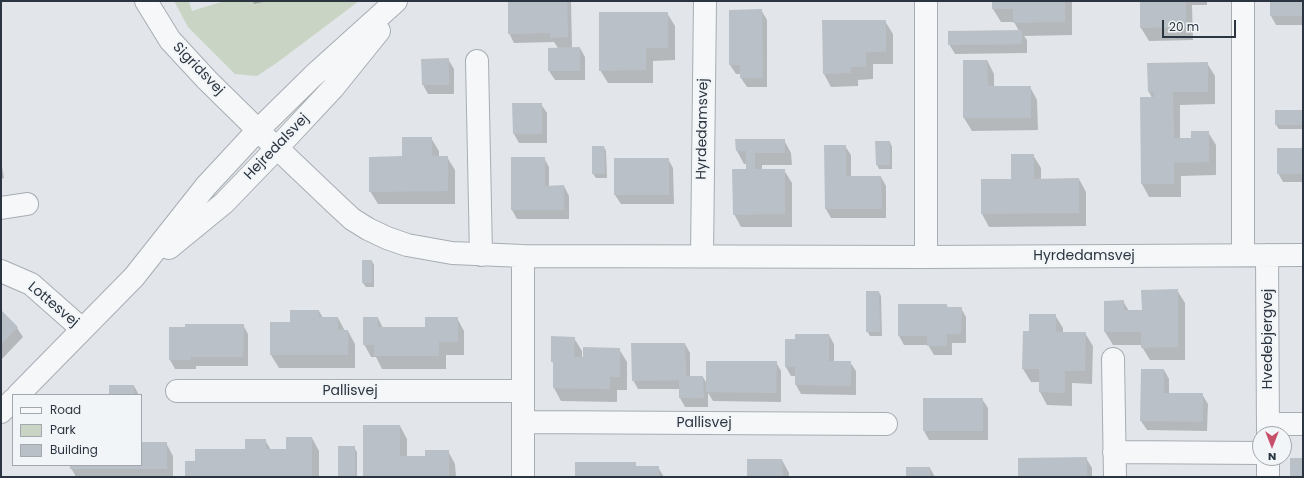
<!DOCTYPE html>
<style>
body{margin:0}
#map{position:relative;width:1304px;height:478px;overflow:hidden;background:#e2e6ea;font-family:Poppins,sans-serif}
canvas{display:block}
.frame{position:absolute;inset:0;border:2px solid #2b3541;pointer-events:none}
.legend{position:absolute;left:12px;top:394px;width:130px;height:72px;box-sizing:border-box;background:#f2f5f7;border:1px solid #a2a8ae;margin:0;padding:5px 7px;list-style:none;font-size:12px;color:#2b3541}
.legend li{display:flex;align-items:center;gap:8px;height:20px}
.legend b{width:20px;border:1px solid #a2a8ae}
.north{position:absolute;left:1252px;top:426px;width:40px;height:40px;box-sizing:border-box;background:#f2f5f7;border:1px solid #a2a8ae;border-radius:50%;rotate:180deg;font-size:11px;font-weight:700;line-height:16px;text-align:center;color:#2b3541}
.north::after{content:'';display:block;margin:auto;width:14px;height:18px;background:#c84f6b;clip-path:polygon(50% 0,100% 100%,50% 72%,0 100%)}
.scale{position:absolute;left:1162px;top:20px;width:74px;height:18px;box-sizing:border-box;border:2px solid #2b3541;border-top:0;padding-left:5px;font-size:12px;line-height:14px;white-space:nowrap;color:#2b3541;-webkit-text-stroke:3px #f2f5f7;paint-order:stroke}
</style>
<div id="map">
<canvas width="1304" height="478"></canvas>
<div class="frame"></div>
<ul class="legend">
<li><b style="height:5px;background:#f5f7f8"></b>Road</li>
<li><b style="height:11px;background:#c9d4c4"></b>Park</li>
<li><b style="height:11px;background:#bac0c7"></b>Building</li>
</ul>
<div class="north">N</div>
<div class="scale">20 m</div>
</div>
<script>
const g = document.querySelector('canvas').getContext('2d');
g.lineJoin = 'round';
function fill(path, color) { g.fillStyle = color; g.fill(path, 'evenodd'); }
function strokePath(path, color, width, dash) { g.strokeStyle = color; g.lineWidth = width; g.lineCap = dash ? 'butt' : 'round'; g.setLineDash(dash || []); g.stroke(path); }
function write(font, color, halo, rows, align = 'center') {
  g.font = font + ' Poppins,sans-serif'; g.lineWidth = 4; g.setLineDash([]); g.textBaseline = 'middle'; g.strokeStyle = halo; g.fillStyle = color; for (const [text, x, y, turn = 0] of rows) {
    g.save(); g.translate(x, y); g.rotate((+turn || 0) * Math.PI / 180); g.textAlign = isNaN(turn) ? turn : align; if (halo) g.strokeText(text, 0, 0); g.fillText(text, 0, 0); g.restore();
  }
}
const green = new Path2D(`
 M174,1h15l3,10 32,-10h135l-81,61 -21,14 -22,-2 -47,-47z`);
const shadow = new Path2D(`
 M253,1h15l-14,3z
 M509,1h62l1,47h8l5,9v23h-30l-6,-9 9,-23 -4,-6 -40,1 -5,-10z
 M993,1h79v34l-48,1 3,4v13l-72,1 -6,-10 70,-13 -5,-9h-13l-8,-13z
 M1141,1h66v4h-15l1,35 -44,1 -8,-13z
 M1271,1h32v24h-27l-5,-9z
 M761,10l6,10v67h-20l-6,-9v-4h-5l-6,-9z
 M667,13l8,13v34l-22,1v22h-45l-8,-13z
 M885,21l8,13v30h-20v15l-15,1v6l-27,1 -7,-13z
 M448,59l6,10v25h-26l-5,-9 -1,-25z
 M987,60l7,14v13h36l7,13 1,30 -66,1 -8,-13z
 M1207,63l8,13v28l-35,1v34h12l16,-7 8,13v30l-35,1v21h-32l-7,-13 10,-86 -3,-6 -1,-28z
 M541,104l6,9v30h-28l-5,-9z
 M1303,111v18h-24l-3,-4z
 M431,138l8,13v6h8l8,13v34h-77l-8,-13 33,-34z
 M784,140l7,13 1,12h-30v5h22l8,13v44h-51l-7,-13 13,-44v-6h-3l-7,-13z
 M890,142l2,5v22h-13l-2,-4z
 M825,146h20l6,9v22h30l5,9v32h-55l-5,-9z
 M604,147l2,4 1,27h-11l-3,-4z
 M1303,149v33h-20l-5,-9z
 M1033,155l8,13v12l38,-1 7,13v34l-97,1 -7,-13z
 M544,158l5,9v20l15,-1 5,10v23h-52l-5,-9z
 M615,159h53l5,9 1,36h-53l-6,-9z
 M1,161l3,17 -3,1z
 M372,261l2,4v22h-8l-3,-4z
 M1177,290l8,13v57h-35l-8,-13v-2h-29l-8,-13v-30l18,-1 6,10h14z
 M879,292l2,4 1,40h-12l-3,-5z
 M899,305h48l1,3h13l5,9v26h-14v12h-18l-6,-10h-24l-5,-9z
 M319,311l4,7h15l7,13h3l7,13v24h-76l-8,-13z
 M1,312l16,16 6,9 -22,23z
 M1055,315l8,13v5h22l8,13 -1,38 -20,-1v23l-25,-1 -7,-13v-10h-9l-8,-13 1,-37h6z
 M378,318l5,10h43l31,-10 7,13v24h-18v14h-64l-6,-12h-5l-7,-13z
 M243,325l5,9v32h-52v3h-21l-5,-9z
 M829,335l5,9v18h16l6,9v24l-55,-1 -5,-9v-9h-5l-5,-9v-27h10z
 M574,338l8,13v7l37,-9 8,13v28h-10v12l-56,-1 -7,-13v-23l-2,-4z
 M685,344l5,9v24h13l4,7 69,-22 5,9v31l-68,-1 -5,-8v14h-23l-5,-9v-9h-42l-5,-9z
 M1164,370l5,9v15h33l6,10 -1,27 -60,-1 -6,-9z
 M134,386l5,9h-29z
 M141,399v44h25l7,13v21h-97l-5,-9v-3h70z
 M982,399l6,9v32h-59l-5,-9z
 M400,426l7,13v18h19l22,-6 7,13 1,13h-92z
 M312,438l7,13v26h-133l10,-15 50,-12 19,-10 6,10h16z
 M354,447l3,5v25h-17z
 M1086,458l6,10v9h-73z
 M782,460l7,13v4h-41z
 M635,463l2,4h21l6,10h-88z
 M930,468l5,9h-28z`);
const building = new Path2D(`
 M508,1h59l1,36 -18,1v-5l-42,1z
 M992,1h73v21l-52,1v-14h-21z
 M1140,1h46v26l-46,1z
 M1270,1h33v15h-33z
 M762,9l1,69h-23v-13h-11v-55z
 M599,12h69v36h-22v22l-47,1z
 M822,20h64v32h-20v15h-15v6l-28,1z
 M1022,30v14l-74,1v-14z
 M580,47v24h-32v-23z
 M449,58v27h-27l-1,-26z
 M963,60h24l1,26h43v32h-68z
 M1208,62v30h-35l1,46h17v-7h18v31l-35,1v21h-33l-1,-87h14v-5h-6l-1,-29z
 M512,103h30v31h-29z
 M1275,110h28v15h-28z
 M402,137h30v19h16v35l-79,1v-35l33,-1z
 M735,139h50v14h-30v16h30v45l-52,1 -1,-46h14v-18h-10z
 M875,141h15v24h-14z
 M824,145h22v31h35l1,33h-57z
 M592,146h12l1,28h-13z
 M1277,148h26v26h-26z
 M1011,154h23v25l45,-1v35l-98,1v-35h30z
 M511,157h34v29l19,-1v25h-53z
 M614,158h55v37h-55z
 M362,260h10v23h-10z
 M1178,289v58l-37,1v-16h-37v-31l20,-1v10h18l-1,-20z
 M866,291h13l1,41h-14z
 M898,304h49v3h15l-1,27h-14v12h-20v-10h-29z
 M1,310l17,17 -17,18z
 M290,310h29v7h19v13h10v25h-78v-33h20z
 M1029,314h27v18h30l-1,39h-20v22l-26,-1v-23h-17l1,-38h6z
 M363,317h15v10h47v-10h33v25h-19v14h-65v-11h-11z
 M185,324h59l-1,33h-52v3h-22v-33h16z
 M795,334h34v27h22v25l-56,-1v-18h-10v-28h10z
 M551,336l24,1 -1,20h9v-10l37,1v29h-10v12l-57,-1v-26h-2z
 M631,343h54l1,33h17l1,22h-25v-18l-47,1z
 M706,361h71l-1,32 -70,-1z
 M1141,369h23v24h39v29l-63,-1z
 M109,385h25v10h-25z
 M923,398h60v33h-60z
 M363,425h37v31h25v-6h24v27h-86z
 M286,437h26v40h-127v-16h10v-12h50v-10h21v10h20z
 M141,442h26v27h-97v-4h71z
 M338,446h17v31h-17z
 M1087,457v20h-69v-19z
 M1290,458h13v19h-13z
 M747,459h35l1,18h-36z
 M575,462h61v4h23v11h-84z
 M906,467h24v10h-24z`);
const minor = new Path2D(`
 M926,1v256
 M477,61l4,194
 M277,148l61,58 14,13 16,10 19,9 20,7 45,8 71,3 403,1 377,-2
 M1,208l26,-4
 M1243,255v-254
 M1267,255l1,179
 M702,256l3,-255
 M1,271l30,13 51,45
 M1113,359l2,118
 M177,391h345
 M523,422l363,2
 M1268,424h35
 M1114,452l146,1
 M1268,458v19
 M523,477v-221`);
const tertiary = new Path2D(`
 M146,1l24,39 37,40 62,61
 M169,248l55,-45 53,-55 56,-60 46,-57
 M18,395l116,-118 72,-91 52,-56 55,-54 83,-75
 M1,412l12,-12`);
const streetNames = [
 ["Sigridsvej",198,69,46],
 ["Hyrdedamsvej",703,129,-89],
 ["Hejredalsvej",277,147,-46],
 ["Hyrdedamsvej",1084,256],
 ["Lottesvej",53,305,40],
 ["Hvedebjergvej",1268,339,-90],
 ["Pallisvej",350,391],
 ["Pallisvej",704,423]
];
fill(green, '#c9d4c4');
fill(shadow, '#0003');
fill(building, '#bac0c7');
strokePath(minor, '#a7adb4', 24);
strokePath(tertiary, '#a7adb4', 24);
strokePath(minor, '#f5f7f8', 22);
strokePath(tertiary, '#f5f7f8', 22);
write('14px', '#2b3541', '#f2f5f7', streetNames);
</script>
